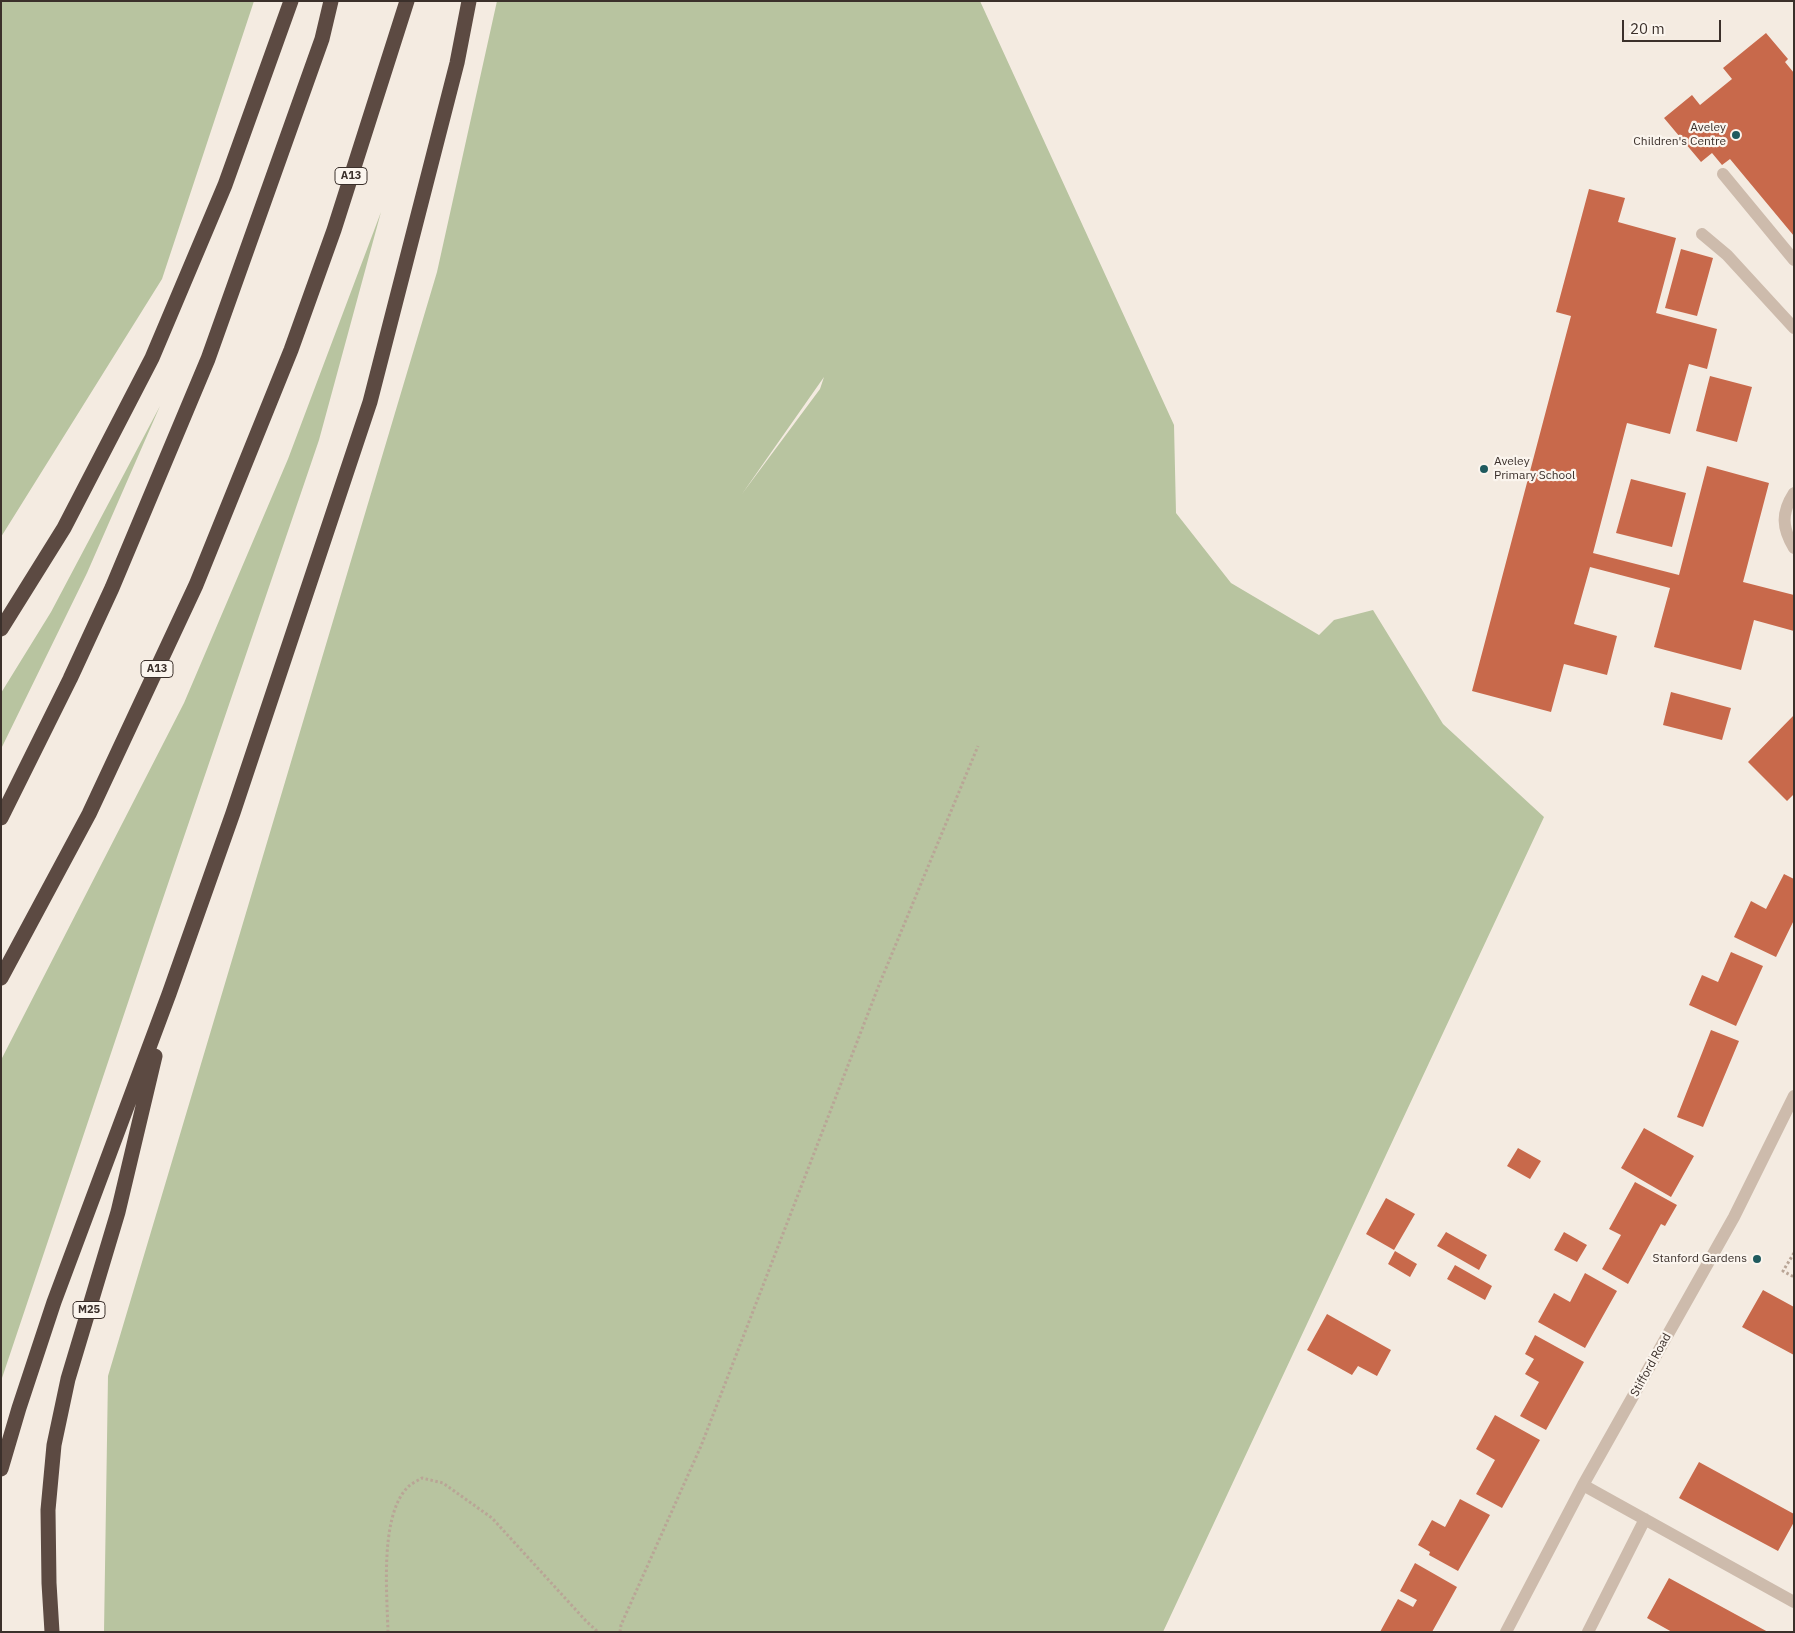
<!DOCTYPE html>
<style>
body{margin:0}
#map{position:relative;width:1795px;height:1633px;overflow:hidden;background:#f4ebe1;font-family:"IBM Plex Sans",sans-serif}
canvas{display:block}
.frame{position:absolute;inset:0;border:2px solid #3b302b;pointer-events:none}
.scale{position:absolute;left:1622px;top:20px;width:99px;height:22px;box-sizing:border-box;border:2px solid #3b302b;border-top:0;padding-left:6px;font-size:15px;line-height:18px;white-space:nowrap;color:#3b302b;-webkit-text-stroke:4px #fbf5ee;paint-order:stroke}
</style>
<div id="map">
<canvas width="1795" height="1633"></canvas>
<div class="frame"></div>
<div class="scale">20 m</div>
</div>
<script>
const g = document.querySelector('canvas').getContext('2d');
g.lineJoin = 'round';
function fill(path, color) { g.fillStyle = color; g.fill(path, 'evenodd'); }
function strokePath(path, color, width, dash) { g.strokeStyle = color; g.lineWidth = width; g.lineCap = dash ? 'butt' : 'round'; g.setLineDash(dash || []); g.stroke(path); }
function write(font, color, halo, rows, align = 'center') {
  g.font = font + ' "IBM Plex Sans",sans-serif'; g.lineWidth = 4.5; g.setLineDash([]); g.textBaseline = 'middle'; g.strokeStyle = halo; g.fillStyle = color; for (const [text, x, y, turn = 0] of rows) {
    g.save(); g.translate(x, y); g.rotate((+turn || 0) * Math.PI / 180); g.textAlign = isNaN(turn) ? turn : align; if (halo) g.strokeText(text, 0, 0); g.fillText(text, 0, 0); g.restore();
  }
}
const green = new Path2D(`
 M1,1h253l-92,278 -161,258z
 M497,1h483l194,424 2,88 55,70 88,52 15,-15 39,-10 70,114 101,93 -381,815h-1059l4,-256 329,-1104zM824,377l-4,12 -78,105z
 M381,212l-62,228 -164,482 -154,459v-321l183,-357 104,-244z
 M160,406l-73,167 -86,176v-56l50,-81z`);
const building = new Path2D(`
 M1766,33l22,26 -3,3 9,11v163l-64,-77 -8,6 -10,-12 -11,9 -37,-44 28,-23 8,10 32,-26 -9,-11z
 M1589,189l36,9 -7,24 58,16 -20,75 61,16 -10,40 -18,-5 -19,70 -43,-11 -34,130 86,22 28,-109 62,17 -26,99 51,13v36l-40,-11 -13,50 -87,-23 16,-59 -80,-21 -16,57 43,12 -10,39 -43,-11 -13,48 -79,-21 99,-375 -15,-4z
 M1681,249l32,9 -16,58 -32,-8z
 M1710,376l42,11 -15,55 -41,-11z
 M1631,479l55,14 -14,54 -56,-14z
 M1671,692l60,16 -9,32 -59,-15z
 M1794,715v79l-7,7 -39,-39z
 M1784,874l10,5v41l-18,37 -42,-20 17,-36 15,8z
 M1731,952l32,14 -27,60 -47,-21 13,-30 16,7z
 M1711,1030l28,11 -36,86 -26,-10z
 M1644,1128l50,28 -23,41 -50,-29z
 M1518,1148l23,13 -11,18 -23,-13z
 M1635,1182l42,23 -12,21 -4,-2 -33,60 -26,-15 19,-34 -12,-6z
 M1386,1198l29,16 -21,36 -28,-16z
 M1446,1232l41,23 -8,15 -42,-24z
 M1564,1232l23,13 -10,17 -23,-12z
 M1395,1251l22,13 -7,13 -22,-13z
 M1455,1265l37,21 -7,14 -38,-21z
 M1585,1273l32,18 -32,57 -47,-26 16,-29 16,9z
 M1763,1290l31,17v48l-52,-28z
 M1327,1314l64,36 -14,26 -19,-10 -6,9 -45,-25z
 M1535,1335l49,27 -38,68 -26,-14 19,-34 -14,-8 9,-15 -9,-5z
 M1495,1415l45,25 -38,68 -26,-14 19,-34 -19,-11z
 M1699,1462l95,52v8l-16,29 -99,-53z
 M1460,1499l30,16 -32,56 -29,-16 1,-3 -12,-7 14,-25 13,7z
 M1415,1563l42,24 -25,45h-52l18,-33 15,8 4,-7 -17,-9z
 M1669,1578l99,54h-96l-25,-14z`);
const path = new Path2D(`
 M1794,1253l-11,18 11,6
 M388,1632c-1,-39 -8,-113 18,-143 4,-5 11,-8 16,-11l21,5 49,35 94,103 12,11
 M620,1632l1,-7 80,-179 178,-461 99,-239`);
const minor = new Path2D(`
 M1723,174l71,86
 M1702,234l25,21 67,73
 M1794,493c-13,20 -12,35 0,55
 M1583,1485l211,117
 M1506,1632l77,-147 151,-268 60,-121
 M1588,1632l57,-113`);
const highway = new Path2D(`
 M1,629l63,-101 88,-170 73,-173 66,-184
 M1,818l69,-139 42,-91 96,-229 114,-320 9,-38
 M1,978l88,-164 107,-229 95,-235 43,-120 73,-229
 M1,1469l18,-61 35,-106 115,-308 64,-181 137,-411 87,-339 12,-62
 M52,1632l-3,-49 -1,-73 6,-65 14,-66 50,-167 37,-156`);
const markers = [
 [1736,135,5,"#1f5a5e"],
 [1484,469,5,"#1f5a5e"],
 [1757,1259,5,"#1f5a5e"]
];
const shields = [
 [351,176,32],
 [157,669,32],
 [89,1310,32]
];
const shieldNames = [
 ["A13",351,176],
 ["A13",157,669],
 ["M25",89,1310]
];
const poiNames = [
 ["Aveley",1726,128],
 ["Children's Centre",1726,142],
 ["Aveley",1494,462,"left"],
 ["Primary School",1494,476,"left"],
 ["Stanford Gardens",1747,1259]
];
const streetNames = [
 ["Stifford Road",1651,1365,-61]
];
fill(green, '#b8c4a0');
fill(building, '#c8694b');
strokePath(path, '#b9a596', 3, [2.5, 2.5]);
strokePath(minor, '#cdbbac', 12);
strokePath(highway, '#5c4a42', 15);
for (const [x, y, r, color] of markers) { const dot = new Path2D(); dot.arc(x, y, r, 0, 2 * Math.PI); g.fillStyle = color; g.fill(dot); strokePath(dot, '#fbf5ee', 2); }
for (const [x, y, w] of shields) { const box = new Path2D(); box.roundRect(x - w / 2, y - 8.5, w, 17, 4); g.fillStyle = '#fbf5ee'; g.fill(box); strokePath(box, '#3b302b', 1); }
write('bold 11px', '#3b302b', null, shieldNames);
write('12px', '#3b302b', '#fbf5ee', poiNames, 'right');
write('12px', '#3b302b', '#fbf5ee', streetNames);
</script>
